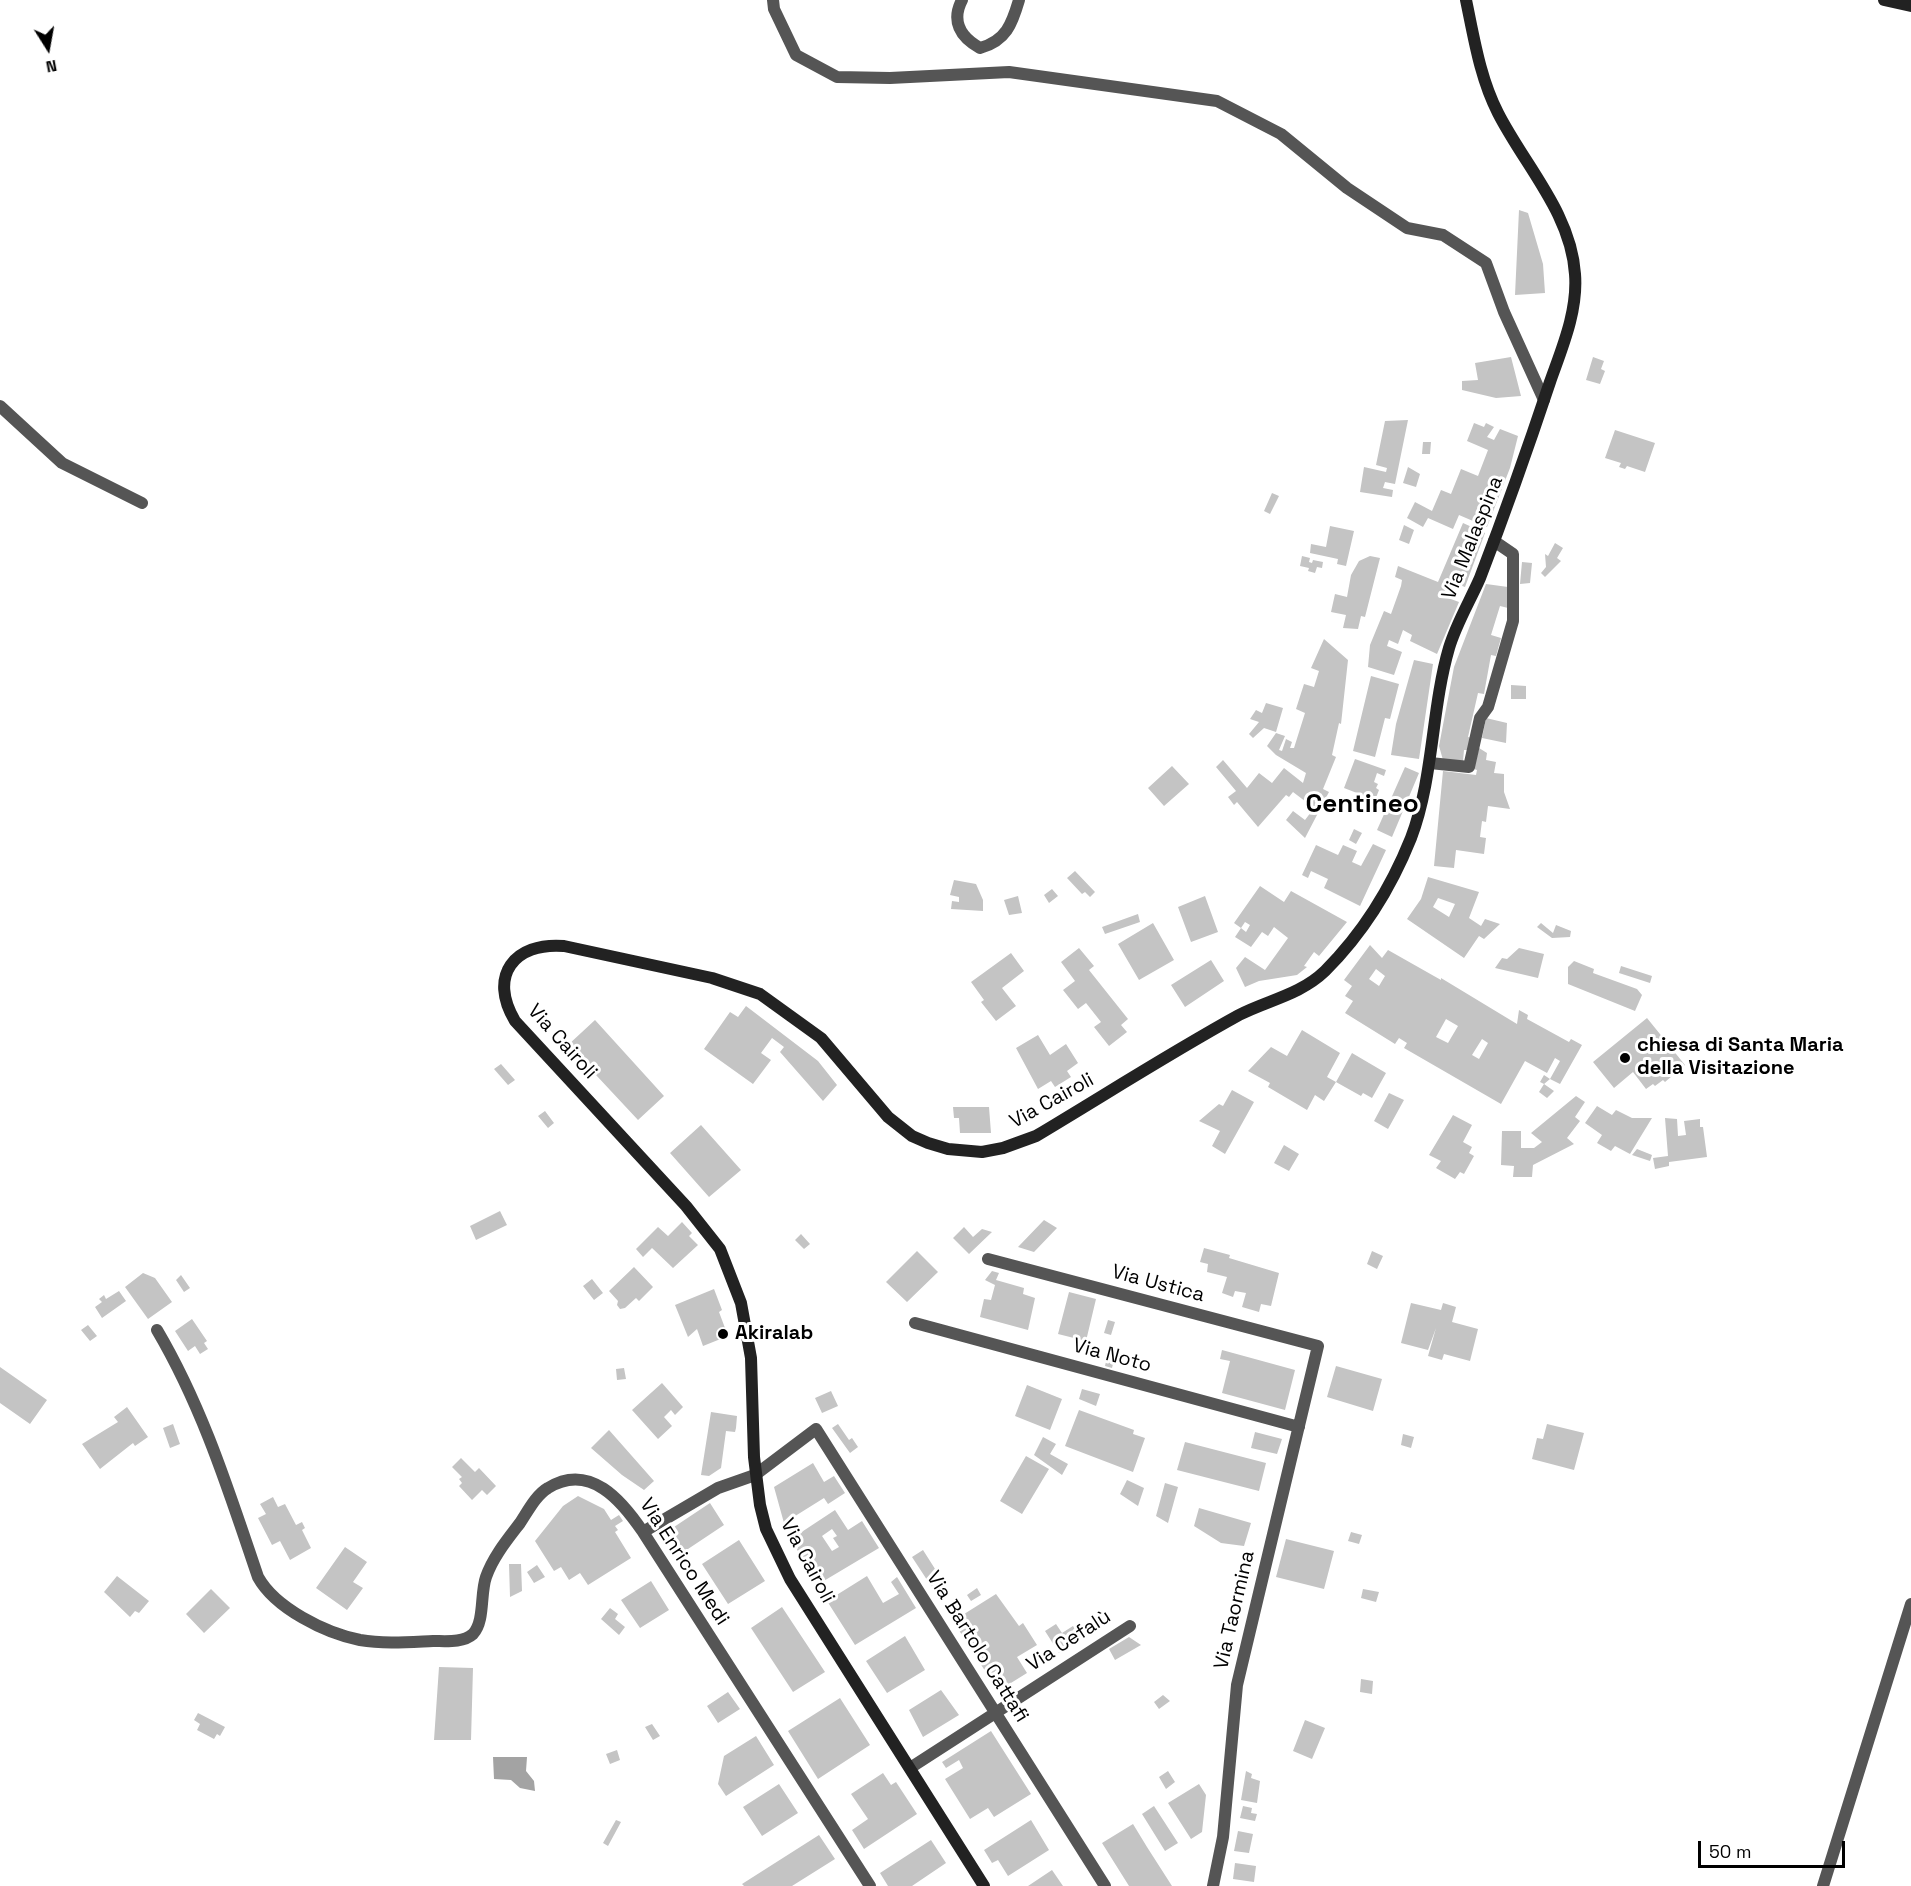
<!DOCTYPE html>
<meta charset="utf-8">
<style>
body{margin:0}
#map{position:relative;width:1911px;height:1886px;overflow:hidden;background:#fff;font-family:"Space Grotesk",sans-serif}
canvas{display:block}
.north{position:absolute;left:18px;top:18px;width:60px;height:60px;-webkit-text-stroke:4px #fff;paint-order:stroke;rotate:169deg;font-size:16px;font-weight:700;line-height:24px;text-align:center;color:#000}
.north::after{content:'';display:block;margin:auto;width:21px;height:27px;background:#000;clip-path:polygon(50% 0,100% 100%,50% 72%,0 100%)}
.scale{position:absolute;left:1698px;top:1841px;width:147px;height:27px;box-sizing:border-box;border:3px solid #000;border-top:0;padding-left:8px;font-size:18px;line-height:21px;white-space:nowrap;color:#000;-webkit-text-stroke:4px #fff;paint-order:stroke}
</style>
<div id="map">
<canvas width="1911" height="1886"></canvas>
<div class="north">N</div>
<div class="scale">50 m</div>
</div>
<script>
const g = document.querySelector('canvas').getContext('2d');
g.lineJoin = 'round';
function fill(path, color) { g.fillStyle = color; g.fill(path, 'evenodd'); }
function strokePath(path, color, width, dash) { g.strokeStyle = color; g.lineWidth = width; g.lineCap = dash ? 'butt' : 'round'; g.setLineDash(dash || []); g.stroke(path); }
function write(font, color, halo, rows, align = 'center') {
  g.font = font + ' "Space Grotesk",sans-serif'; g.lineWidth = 6; g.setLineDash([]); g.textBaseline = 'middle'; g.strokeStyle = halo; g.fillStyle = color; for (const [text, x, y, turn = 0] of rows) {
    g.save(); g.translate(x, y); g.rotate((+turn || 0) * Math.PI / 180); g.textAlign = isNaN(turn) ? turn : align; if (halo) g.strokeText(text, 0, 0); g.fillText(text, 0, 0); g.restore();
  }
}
const water = new Path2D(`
 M493,1757h34l-1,14 8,10 1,10 -15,-3 -9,-8 -17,-1z`);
const building = new Path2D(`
 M1519,210l9,3 15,51 2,29 -30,2z
 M1511,357l10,39 -25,2 -34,-8v-9l16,-1 -3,-17z
 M1593,357l11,4 -3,8 4,2 -5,13 -14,-4z
 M1408,420l-13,64 -10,-2 -2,6 10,2 -1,7 -32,-5 4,-25 22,5 1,-4 -11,-3 9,-44z
 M1474,423l10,4 2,-4 8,4 -7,10 7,3 6,-11 18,7 -8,32 -23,59 -28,-12 -6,14 -25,-11 -5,9 -16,-9 8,-16 17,9 9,-21 10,4 10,-25 17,7 10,-26 -21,-9z
 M1615,430l40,13 -10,29 -18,-6 -2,3 -6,-2 2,-4 -16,-5z
 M1423,442h8l-1,12h-8z
 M1408,467l12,7 -4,13 -13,-4z
 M1272,493l7,3 -9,18 -6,-3z
 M1463,523l22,10 -20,54 -11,-4 -6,15 11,4 -22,52 -27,-13 2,-6 -9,-5 -5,14 -9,-4 -2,6 15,6 -8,23 -26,-8 2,-22 14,-34 7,3 10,-28 1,-6 -7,-3 3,-11 40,16z
 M1404,525l10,5 -5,14 -10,-4z
 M1330,526l24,5 -8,35 -9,-2 1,-5 -28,-6 1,-9 15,3z
 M1555,543l8,5 -6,10 4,3 -16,16 -4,-4 5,-6 -1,-13 3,2z
 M1302,556l8,2 -1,4 3,1 1,-3 10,2 -1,6 -5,-1 -2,6 -7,-2 1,-3 -9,-2z
 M1370,556l10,2 -15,59 -4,-1 -3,13 -15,-1 3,-13 -15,-3 4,-18 12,3 4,-22 8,-14z
 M1522,562l10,1 -2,20 -10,1z
 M1486,584l22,3v21l-8,-2 -9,29 10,3 -5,18 -5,-1 -7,39 -6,-1 -10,44 4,1 -2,12h-6l-1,11 -20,-1 -4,-14 15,-79z
 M1324,639l24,21 -7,64 -2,-1 -7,32 4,2 -13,32 6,3 -24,46 -19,-18 7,-9 12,9 9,-12 -21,-16 -4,5 -3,-2 -28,32 -21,-25 -3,3 -6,-8 8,-6 -20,-24 7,-7 24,28 12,-15 13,10 12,-15 19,15 3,-10 -30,-18 -9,-9 9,-13 9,3 -6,14 3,1 4,-12 6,3 -2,6h4l11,-35 -9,-4 8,-25 10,3 5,-16 -8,-3z
 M1414,660l19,4 -14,95 -28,-4 5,-31z
 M1371,676l28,8 -9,35 -5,-1 -10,39 -22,-6z
 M1511,685l15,1v13h-15z
 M1266,703l17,5 -7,24 -12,-4 -11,10 -4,-4 10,-12 -9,-3 6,-9 6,3z
 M1486,718l21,5 -1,20 -24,-5z
 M1479,748l8,5 -1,7 10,2 -2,11 10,1v18l6,17 -22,-3 -2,16 -4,-1 -2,16 6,1 -2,16 -28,-4 -2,18 -20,-2 9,-95 33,4 1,-5 -3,-1z
 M1355,759l31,11 -2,6 -7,-3 -3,9 4,2 -2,4 3,2 -4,10 -31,-12z
 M1172,766l17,18 -25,22 -16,-18z
 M1405,767l14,6 -27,64 -15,-7z
 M1354,829l8,4 -6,11 -7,-4z
 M1373,844l13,6 -26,56 -36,-18 4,-9 -17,-8 -3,7 -6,-3 14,-30 22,10 5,-10 14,6 -5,11 9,4z
 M1075,871l20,21 -5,5 -5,-5 -3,2 -15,-16z
 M1428,877l51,15 -10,26 12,8 4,-7 15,5 -16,15 -5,-3 -15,22 -57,-39 14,-20zM1438,898l17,6 -6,13 -16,-10z
 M954,880l22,4 7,16v11l-32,-2 1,-8 7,1v-5l-9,-2z
 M1260,886l24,16 7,-11 56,31 -28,34 -5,-4 -10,14 3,1 -10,8 -38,6 -14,6 -9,-19 9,-11 20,13 23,-32 -14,-11 -6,9 -6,-4 -11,15 -16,-10 6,-9 5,4 4,-7 -5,-3 -4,6 -7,-5z
 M1052,889l6,7 -9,7 -5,-8z
 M1018,896l4,17 -13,2 -5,-15z
 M1205,896l13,36 -27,10 -13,-35z
 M1138,914l2,8 -35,12 -3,-7z
 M1153,923l21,37 -35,20 -21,-36z
 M1541,923l12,10 3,-8 15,6 -1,6 -18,1 -15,-11z
 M1370,945l12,13 6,-8 53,30v-2l76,46 2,-14 9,5 -1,4 42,23 2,-3 11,6 -22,39 -10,-5 10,-18 -5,-3 -8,15 -22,-12 -24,43 -97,-56 3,-5 -8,-5 -4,6 -50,-31 8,-12 -8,-5 7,-10 -8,-6zM1376,969l9,7 -6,10 -10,-7zM1446,1019l12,7 -10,17 -12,-6zM1482,1039l6,4 -9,16 -7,-4z
 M1079,948l15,18 -5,4 39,49 -7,6 6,7 -18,14 -15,-19 7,-5 -15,-19 -8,6 -15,-19 12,-9 -14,-19z
 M1519,948l25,6 -6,24 -43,-10 7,-10 5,1z
 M1011,953l13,18 -22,17 14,18 -20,15 -15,-19 3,-2 -13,-18z
 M1211,960l13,21 -39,26 -14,-22z
 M1574,961l20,8 -1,4 44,16 5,6 -7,16 -67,-27v-17z
 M1621,966l31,10 -2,7 -31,-10z
 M746,1006l72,55 19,24 -14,16 -43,-49 4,-5 -12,-9 -11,15 10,7 -18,24 -49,-35 26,-37 8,5z
 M1647,1018l38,47 -20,17 -2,-2 -8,6 -2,-2 -7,5 -13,-17 -19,16 -21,-26z
 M595,1020l69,76 -26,24 -70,-75z
 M1302,1030l38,23 -13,24 9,5 16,-29 34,20 -14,25 -9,-5 -2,3 -25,-14 -12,19 -9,-6 -8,15 -39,-23 2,-4 -22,-12 23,-24 16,9z
 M1038,1035l12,20 16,-11 12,19 -11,8 4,6 -16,10 -4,-6 -13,8 -22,-41z
 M501,1064l14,16 -7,5 -14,-16z
 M1544,1075l6,4 -6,5 10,7 -7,7 -8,-6 5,-8 -4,-2z
 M1232,1090l22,12 -29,52 -13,-8 8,-15 -21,-10 20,-17 4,2z
 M1389,1093l15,7 -16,29 -14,-8z
 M1576,1096l9,6 -10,15 5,4 -13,17 7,6 -41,21 -1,12h-19l1,-11 -13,-1 1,-34h19v17h13l8,-6 -11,-9z
 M1597,1106l15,9 4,-5 16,8h20l-22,36 -15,-8 -4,5 -14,-8 5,-8 -17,-12z
 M953,1107h36l2,26h-31l-1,-15h-5z
 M545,1111l9,12 -6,5 -10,-12z
 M1453,1115l19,10 -9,17 9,5 -3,6 5,3 -10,18 -4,-2 -5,7 -19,-11 5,-7 -12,-6z
 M1665,1118l12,1 1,17 8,-1 -2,-14 16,-2v8h3l4,30 -38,5v4l-14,3 -2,-11 15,-2z
 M701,1125l40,45 -32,27 -39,-44z
 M1284,1145l15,9 -10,17 -15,-8z
 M1637,1149l15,6 -2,6 -18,-6z
 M500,1211l7,14 -31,15 -6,-14z
 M1044,1220l13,8 -23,24 -16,-5z
 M682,1222l10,11 -3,3 9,9 -25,23 -21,-20 -9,9 -7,-8 22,-22 10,9z
 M964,1227l9,10 9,-8 10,3 -23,22 -16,-16z
 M801,1234l9,10 -6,5 -9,-9z
 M1204,1248l26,7 -1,3 50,15 -8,33 -10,-2 -2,8 -17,-5 4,-14 -11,-2 -2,6 -11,-4 5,-16 -20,-5 1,-8 -8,-2z
 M917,1251l21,21 -31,30 -21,-20z
 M1372,1251l11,5 -6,13 -10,-5z
 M634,1267l19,20 -14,14 -3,-3 -11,10 -5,1 -3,-4 1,-4 -9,-10z
 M992,1271l7,2 -3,7 28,8 -1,6 12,4 -7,32 -48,-13 4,-18 7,1 4,-15 -10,-5z
 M143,1273l12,5 17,24 -24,17 -23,-32z
 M181,1275l9,13 -6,4 -8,-12z
 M592,1279l11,14 -9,7 -11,-14z
 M714,1289l8,21 -3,2 9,24 -25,10 -6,-17 -9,8 -13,-32z
 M119,1291l7,10 -24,17 -7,-11 7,-5 -3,-3 5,-4 2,4z
 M1069,1292l27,7 -10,42 -28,-7z
 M1411,1303l30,7 2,-7 13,4 -4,15 26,7 -8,32 -26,-7 -2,6 -14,-4 8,-28 -8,22 -27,-7z
 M192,1319l15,22 -3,2 4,6 -8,5 -5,-8 -7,5 -13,-20z
 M1108,1320l7,2 -4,13 -7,-2z
 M88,1325l9,11 -7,5 -9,-11z
 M1109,1348l12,3 -3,10 -4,-1 -2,8 -7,-2z
 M1222,1350l73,20 -10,40 -63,-17 8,-32 -10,-2z
 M1336,1366l46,13 -9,32 -46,-14z
 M0,1367l47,33 -17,24 -30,-21z
 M624,1368l2,11 -9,1 -1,-11z
 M662,1383l21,24 -8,8 -4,-5 -7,7 8,9 -14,13 -26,-29z
 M1027,1385l35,14 -12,31 -35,-14z
 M1082,1389l18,5 -4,12 -17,-7z
 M831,1391l7,15 -16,7 -7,-15z
 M127,1407l21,30 -13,9 -2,-3 -33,26 -18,-25 36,-22 -4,-5z
 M1079,1410l55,20 -1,4 12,4 -12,34 -68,-26z
 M711,1412l26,4 -1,12 -1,4 -9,-1 -5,37 -12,8 -8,-1z
 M173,1424l7,20 -10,4 -7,-20z
 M838,1424l11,16 3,-2 6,9 -8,6 -18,-25z
 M1547,1424l37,9 -10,37 -42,-11 5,-21 6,1z
 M609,1430l45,51 -10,9 -22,-15 -31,-27z
 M1255,1432l27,7 -5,15 -26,-6z
 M1403,1434l11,3 -3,11 -10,-3z
 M1043,1437l13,7 -6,10 18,10 -6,11 -28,-20z
 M1185,1442l81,21 -7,28 -82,-21z
 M1026,1456l23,13 -27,45 -22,-13z
 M461,1458l14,14 4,-4 17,18 -9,9 -5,-5 -10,10 -13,-14 3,-3 -3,-4 3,-2 -10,-10z
 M813,1463l11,19 10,-6 11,17 -17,11 -4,-6 -40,25 -10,-36z
 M1127,1480l17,8 -6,18 -18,-12z
 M1165,1483l13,4 -10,36 -12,-7z
 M578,1496l26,13 7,11 8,-5 4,6 -8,5 3,4 -3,2 16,26 -43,27 -8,-12 -11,7 -8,-13 -7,4 -19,-30 28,-35z
 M273,1497l5,10 7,-3 11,21 6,-3 3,6 -3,2 9,18 -21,12 -10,-19 -8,4 -14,-27 8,-4 -6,-10z
 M710,1503l14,22 -48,32 -14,-22z
 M1199,1508l52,15 -7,23 -23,-3 -27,-17z
 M835,1510l13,20 14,-9 17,27 -62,37 -26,-46zM832,1529l5,7 -4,2 6,9 -7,4 -10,-15z
 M1351,1532l11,3 -3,9 -11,-3z
 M1286,1539l48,12 -10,38 -48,-12z
 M739,1540l26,41 -37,23 -26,-40z
 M345,1547l22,15 -14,20 10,6 -16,22 -31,-22z
 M923,1550l21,33 -11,6 -21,-32z
 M509,1564h12l1,27 -12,6z
 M537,1565l8,12 -11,6 -7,-11z
 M117,1576l32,25 -10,12 -4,-2 -5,6 -26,-25z
 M867,1576l16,27 16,-9 -8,-12 6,-5 19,31 -61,37 -28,-44z
 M651,1581l18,29 -29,18 -19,-28z
 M977,1588l4,7 -10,6 -4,-6z
 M211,1589l19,19 -26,25 -18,-19z
 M1363,1589l16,3 -3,10 -15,-4z
 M996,1594l23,32 4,-3 14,22 -20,12 10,16 -29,18 -45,-70z
 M782,1607l43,65 -32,20 -42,-64z
 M610,1608l8,6 -3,5 10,8 -6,8 -18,-16z
 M1056,1624l6,9 11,-7 9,11 -23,16 -14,-22z
 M905,1636l20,34 -38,23 -21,-32z
 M1129,1637l12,8 -26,15 -6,-11z
 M439,1667l34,1 -2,72h-37z
 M1361,1679l12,2 -1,13 -12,-2z
 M941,1690l18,25 -36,22 -14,-27z
 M728,1692l12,17 -22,14 -11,-17z
 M1163,1695l7,6 -11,8 -5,-7z
 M840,1698l30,47 -52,34 -30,-48z
 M198,1713l27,14 -5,9 -3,-2 -3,5 -17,-9 3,-6 -6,-4z
 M1305,1720l20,8 -13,31 -19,-8z
 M652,1724l8,12 -7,4 -8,-13z
 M991,1731l40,63 -37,23 -6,-9 -18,11 -25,-40 18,-11 -4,-8 -13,8 -4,-6z
 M756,1736l18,29 -48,31 -8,-12 6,-28z
 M617,1750l3,10 -10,4 -4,-10z
 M1168,1771l7,11 -9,7 -7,-12z
 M1246,1771l6,3 -1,4 9,3 -3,22 -16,-3z
 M883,1773l8,12 5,-3 21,32 -53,35 -12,-19 16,-11 -17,-25z
 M779,1784l19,29 -36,23 -19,-29z
 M1199,1784l7,11 -4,37 -11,7 -23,-36z
 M1154,1806l24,37 -13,8 -23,-37z
 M1243,1806l9,2 -1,5 6,1 -2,7 -15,-3z
 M616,1820l5,2 -13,24 -5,-3z
 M1031,1820l18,30 -41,26 -10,-16 -6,3 -8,-13z
 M1133,1824l14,23 25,39h-43l-27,-43z
 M1238,1831l15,3 -4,19 -15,-2z
 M819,1835l16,24 -43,27h-48l-2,-2z
 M931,1840l15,23 -34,23h-24l-8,-13z
 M1235,1863l21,3 -2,16 -21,-3z
 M1052,1870l11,16h-35z`);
const street = new Path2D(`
 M773,0l1,9 22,46 41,22 53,1 119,-6 208,29 64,33 66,54 60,40 36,7 43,28 18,49 40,88
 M962,0c-11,21 -2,37 18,48 26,-7 32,-24 39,-48
 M0,406l62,57 80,40
 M1430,763l39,4 11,-49 8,-11 25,-86v-67l-19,-13
 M988,1259l330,87 -81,339 -14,152 -10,49
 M915,1323l384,104
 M157,1330c46,78 72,162 101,247 17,31 67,56 102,63 24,4 49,2 73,1 13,0 30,2 40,-7 12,-13 7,-40 13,-57 7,-20 21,-37 34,-54 8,-12 16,-28 28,-35 42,-26 74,13 95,44l227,354
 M643,1532l75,-44 37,-13 61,-46 289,457
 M910,1768l220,-142
 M1823,1886l88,-282`);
const secondary = new Path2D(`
 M1884,0l27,6
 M984,1886l-194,-307 -24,-50 -6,-24 -6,-48 -3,-99 -10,-55 -21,-54 -34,-43 -171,-185c-27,-45 -1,-79 49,-75l148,32 48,16 61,44 67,79 24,19 16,7 20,6 34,3 21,-4 33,-12c67,-40 134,-83 203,-121 29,-15 61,-20 86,-44 38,-38 66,-83 86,-133 23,-61 20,-128 38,-190 7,-24 21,-47 31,-70 25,-65 48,-130 70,-196 12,-34 28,-71 25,-108 -4,-61 -50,-108 -77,-161 -18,-35 -24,-75 -32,-113`);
const markers = [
 [1625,1058,6,"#000"],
 [723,1334,6,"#000"]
];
const streetNames = [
 ["Via Malaspina",1473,538,-68],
 ["Via Cairoli",562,1042,48],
 ["Via Cairoli",1052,1101,-29],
 ["Via Ustica",1158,1284,15],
 ["Via Noto",1112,1356,15],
 ["Via Cairoli",807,1561,62],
 ["Via Enrico Medi",684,1562,57],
 ["Via Taormina",1235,1610,-77],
 ["Via Cefalù",1069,1641,-33],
 ["Via Bartolo Cattafi",977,1647,58]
];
const poiNames = [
 ["chiesa di Santa Maria",1637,1046],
 ["della Visitazione",1637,1069],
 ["Akiralab",735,1334]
];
const districtNames = [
 ["Centineo",1362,805]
];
fill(water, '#a3a3a3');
fill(building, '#c4c4c4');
strokePath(street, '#555', 12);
strokePath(secondary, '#222', 12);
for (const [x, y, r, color] of markers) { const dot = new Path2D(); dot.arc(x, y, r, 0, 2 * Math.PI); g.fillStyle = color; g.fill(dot); strokePath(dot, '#fff', 2); }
write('20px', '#000', '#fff', streetNames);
write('bold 20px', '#000', '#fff', poiNames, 'left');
write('bold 26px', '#000', '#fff', districtNames);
</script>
